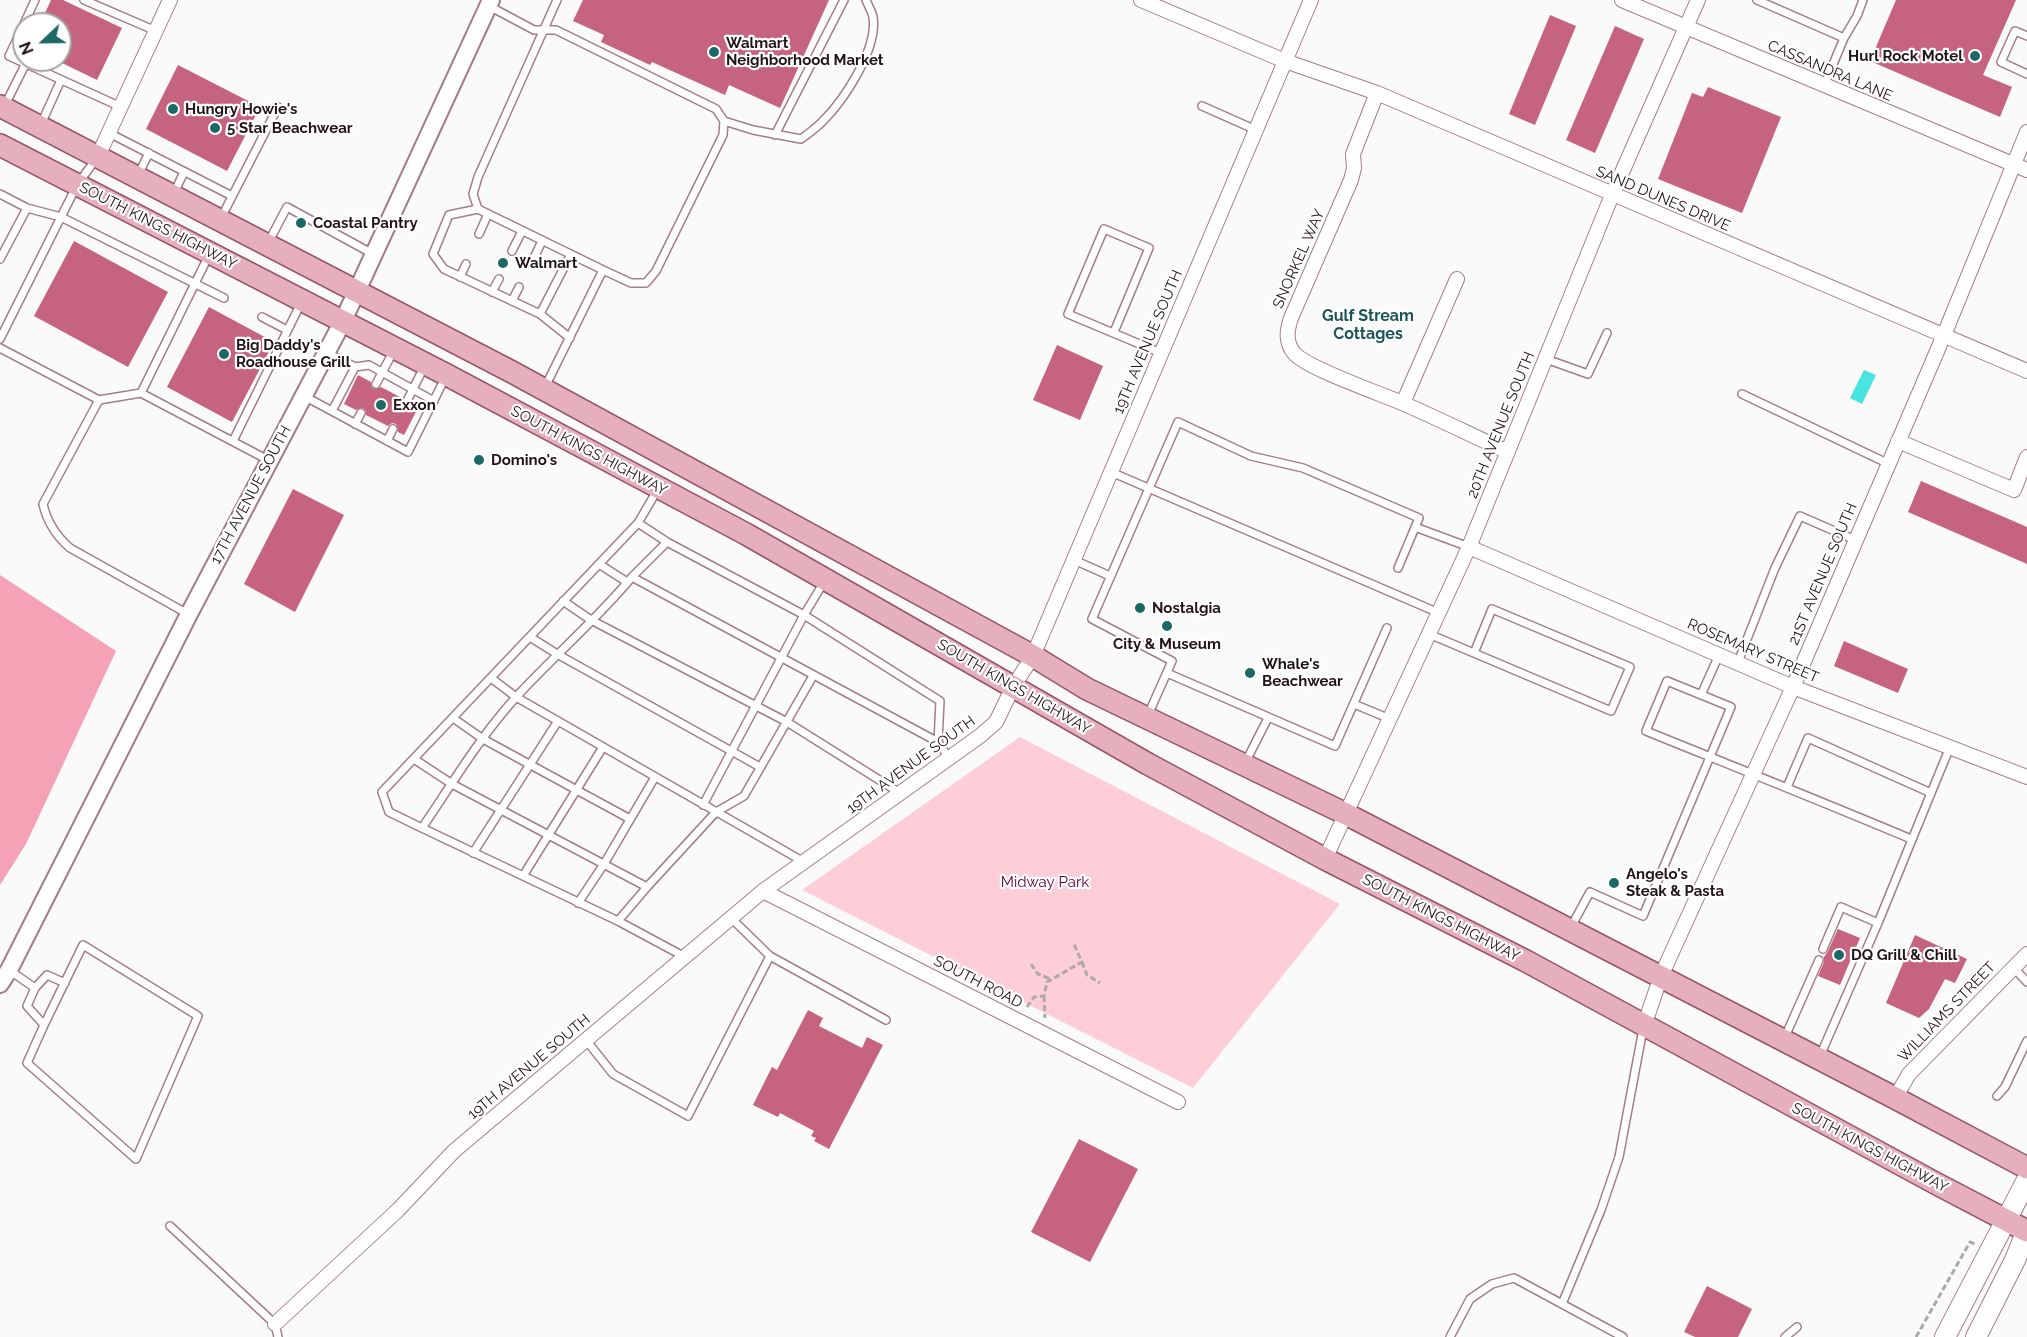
<!DOCTYPE html>
<style>
body{margin:0}
#map{position:relative;width:2027px;height:1337px;overflow:hidden;background:#fafafa;font-family:Raleway,sans-serif}
canvas{display:block}
.north{position:absolute;left:12px;top:12px;width:60px;height:60px;box-sizing:border-box;background:#fff;border:2px solid #a6a1a2;border-radius:50%;rotate:248deg;font-size:16px;font-weight:700;line-height:24px;text-align:center;color:#211316}
.north::after{content:'';display:block;margin:auto;width:21px;height:27px;background:#1c6866;clip-path:polygon(50% 0,100% 100%,50% 72%,0 100%)}
</style>
<div id="map">
<canvas width="2027" height="1337"></canvas>
<div class="north">N</div>
</div>
<script>
const g = document.querySelector('canvas').getContext('2d');
g.lineJoin = 'round';
function fill(path, color) { g.fillStyle = color; g.fill(path, 'evenodd'); }
function strokePath(path, color, width, dash) { g.strokeStyle = color; g.lineWidth = width; g.lineCap = dash ? 'butt' : 'round'; g.setLineDash(dash || []); g.stroke(path); }
function write(font, color, halo, rows, align = 'center') {
  g.font = font + ' Raleway,sans-serif'; g.lineWidth = 4.5; g.setLineDash([]); g.textBaseline = 'middle'; g.strokeStyle = halo; g.fillStyle = color; for (const [text, x, y, turn = 0] of rows) {
    g.save(); g.translate(x, y); g.rotate((+turn || 0) * Math.PI / 180); g.textAlign = isNaN(turn) ? turn : align; if (halo) g.strokeText(text, 0, 0); g.fillText(text, 0, 0); g.restore();
  }
}
const green = new Path2D(`
 M1020,737l320,167 -147,184 -391,-198z`);
const forest = new Path2D(`
 M0,575l116,76 -90,193 -26,41z`);
const water = new Path2D(`
 M1864,370l12,5 -14,29 -12,-6z`);
const building = new Path2D(`
 M51,0h12l59,28 -25,52 -37,-18v-38h-20z
 M583,0h246l-49,108 -51,-23 -4,10 -73,-33 -2,3 -49,-23 3,-7 -31,-14z
 M1896,0h120l-33,75 29,12 -12,30 -130,-56z
 M1550,15l26,11 -41,99 -26,-11z
 M1615,26l29,13 -49,114 -29,-13z
 M178,65l82,42 -33,64 -81,-42z
 M1708,87l73,30 -39,96 -84,-34 34,-86 11,4z
 M74,241l94,51 -40,75 -94,-51z
 M209,307l65,35 -42,80 -65,-35z
 M1057,345l46,21 -23,54 -47,-20z
 M358,375l13,7v4l3,3 7,-2 21,11 -1,4 3,4h4l4,-3 7,3 -15,29 -6,-3 -2,-8 -4,-1 -4,3 -22,-11v-4l-3,-3 -7,2 -12,-6z
 M1921,481l106,46v37l-119,-52z
 M293,489l51,26 -49,97 -51,-28z
 M1844,641l64,28 -10,24 -64,-27z
 M1838,929l22,9 -20,47 -22,-9 6,-14v-5l4,-6z
 M1915,935l52,24 -12,24 -10,-4 -16,30 -10,9 -33,-15z
 M808,1010l15,8 -4,8 43,22 5,-11 16,8 -54,104 -15,-8 2,-3 -5,-2 3,-5 -34,-18 -2,4 -25,-12 19,-38 5,3z
 M1079,1139l59,30 -48,93 -59,-30z
 M1707,1286l45,23 -14,28h-43l-11,-5z`);
const path = new Path2D(`
 M1082,962l5,13 13,8
 M1031,964l7,10 13,5
 M1044,996l1,22
 M1027,1007l7,-10 10,-1 3,-14 35,-20 -9,-20
 M1916,1337l54,-95 5,2`);
const service = new Path2D(`
 M84,0l72,31
 M557,0l-79,177 -5,17 5,15 125,61
 M1757,0l87,38 -20,48
 M489,6l45,24h22l160,79 8,12 -1,14 -67,136 -10,12h-15l-28,-13 -58,117
 M24,24l-15,32 112,51
 M24,24l11,-24
 M2027,36l-12,-5 -14,31 26,12
 M1844,38l13,-22 6,-16
 M1202,106l54,24
 M4,107l22,-44
 M724,121l29,9 48,9c7,-5 15,-11 22,-18 21,-21 55,-72 50,-104 -1,-5 -5,-12 -7,-17
 M41,124l20,-44
 M109,133l123,63
 M775,135l69,-135
 M138,175l11,-22
 M174,193l10,-21
 M0,194l27,14 34,9 163,81
 M478,209l-29,6 -16,39 11,15 96,45 30,24
 M221,218l57,-111
 M479,234l9,-20
 M268,243l19,-36 86,47
 M512,251l10,-20
 M209,255l-68,138 127,67
 M0,259l27,-51
 M533,260l9,-19
 M460,277l6,-13
 M492,292l7,-13
 M512,301l7,-14
 M540,314l31,-60
 M262,317l25,13
 M1114,332l35,-84 -45,-19 -36,85 93,39
 M0,339l77,-154 19,-26
 M0,348l99,52
 M327,353l28,14 -23,44
 M1546,359l42,15 19,-41
 M355,367l14,-2 65,36
 M376,384l18,-34
 M141,393l-42,7 -56,104c4,18 12,31 27,44l118,66
 M1742,394l147,70
 M304,396l104,56 37,-74
 M407,401l18,-36
 M355,424l6,-11
 M233,441l68,-138
 M387,441l6,-12
 M1111,472l328,141
 M638,523l20,-34
 M1415,527l54,20
 M1074,560l36,16
 M599,564l28,18
 M632,577l35,-35 137,73 -101,190
 M824,582l-20,33 136,86 -2,41 11,16
 M563,601l28,19 196,102 113,71
 M1429,634l182,77 19,-44 -138,-58 -18,44
 M530,637l27,17 203,113
 M1738,662l37,-94 25,-52 55,24
 M1167,673l168,73 52,-118
 M491,678l25,19 288,165
 M1701,695l18,-40
 M1354,704l36,15
 M1148,715l24,-54 -80,-42 86,-197 73,34 52,12 116,50 -21,50
 M453,718l30,21 147,80
 M414,759l38,25 195,103 -29,34 -196,-93c30,-44 59,-93 96,-133 37,-40 79,-76 114,-118l306,165
 M1245,763l23,-45
 M1787,787l21,-49 123,55 -53,130
 M1931,793l19,-46
 M422,828l-33,-16 -7,-20 256,-269 29,19
 M473,853l85,-132
 M523,876l80,-129
 M647,887l69,-75 28,-16 69,-120
 M578,903l26,-39 51,-87
 M731,918l39,38 116,64
 M618,921l67,36
 M1571,927l19,-35 53,24 88,-209 -64,-26 -21,50c89,36 177,71 265,108
 M2014,968l13,14
 M9,970l26,18 -8,18 17,19 -17,38 109,96 62,-143 -115,-71 -39,80
 M35,988l12,-13 18,8
 M1785,1037l34,-77
 M586,1040l27,34 75,42 82,-160
 M1820,1056l58,-133 -37,-16 -18,42
 M1997,1096l8,-9 22,-46
 M170,1226l105,98 3,13
 M1562,1304l39,-94 18,-53 24,-128
 M1450,1337l20,-38 22,-15 22,-6 109,59
 M1785,1337l12,-10`);
const minor = new Path2D(`
 M1141,0l144,61 92,32 650,278
 M1622,0l405,170
 M1377,93l-24,61 1,14 -3,12 -60,138c-4,12 -6,24 3,35 12,15 85,40 108,50 35,15 69,32 104,48
 M98,156l72,-156
 M1403,403l54,-124
 M1898,441l116,49 13,-33
 M1469,547l324,140 234,90
 M1325,859l144,-312 143,-352 86,-195
 M763,891l415,211
 M1644,1026l17,-50 132,-289 151,-352 83,-203
 M1895,1098l14,-24 118,-120
 M275,1324l123,-114 56,-59 309,-260 217,-155 16,-14 17,-35 20,-31 278,-656`);
const tertiary = new Path2D(`
 M0,984l9,-14 180,-356 154,-293 148,-321`);
const secondary = new Path2D(`
 M1945,1337l82,-157
 M1976,1337l39,-77 12,-30`);
const primary = new Path2D(`
 M0,106l512,266 521,284 54,33 259,125 549,284 132,70
 M0,145l447,230 299,159 402,230 177,95 201,102 411,223 90,47`);
const markers = [
 [714,52,6,"#1c6866"],
 [1975,56,6,"#1c6866"],
 [173,109,6,"#1c6866"],
 [215,128,6,"#1c6866"],
 [301,223,6,"#1c6866"],
 [503,263,6,"#1c6866"],
 [224,354,6,"#1c6866"],
 [381,405,6,"#1c6866"],
 [479,460,6,"#1c6866"],
 [1140,608,6,"#1c6866"],
 [1167,626,6,"#1c6866"],
 [1250,673,6,"#1c6866"],
 [1614,883,6,"#1c6866"],
 [1839,955,6,"#1c6866"]
];
const poiNames = [
 ["Walmart",726,43],
 ["Neighborhood Market",726,60],
 ["Hurl Rock Motel",1963,56,"right"],
 ["Hungry Howie's",185,109],
 ["5 Star Beachwear",227,128],
 ["Coastal Pantry",313,223],
 ["Walmart",515,263],
 ["Big Daddy's",236,345],
 ["Roadhouse Grill",236,362],
 ["Exxon",393,405],
 ["Domino's",491,460],
 ["Nostalgia",1152,608],
 ["City & Museum",1167,644,"center"],
 ["Whale's",1262,664],
 ["Beachwear",1262,681],
 ["Angelo's",1626,874],
 ["Steak & Pasta",1626,891],
 ["DQ Grill & Chill",1851,955]
];
const streetNames = [
 ["CASSANDRA LANE",1830,71,23],
 ["SAND DUNES DRIVE",1663,199,23],
 ["SOUTH KINGS HIGHWAY",158,226,27],
 ["SNORKEL WAY",1299,259,-66],
 ["19TH AVENUE SOUTH",1148,342,-67],
 ["20TH AVENUE SOUTH",1501,425,-68],
 ["SOUTH KINGS HIGHWAY",589,451,28],
 ["17TH AVENUE SOUTH",251,495,-62],
 ["21ST AVENUE SOUTH",1823,574,-67],
 ["ROSEMARY STREET",1753,651,23],
 ["SOUTH KINGS HIGHWAY",1014,687,30],
 ["19TH AVENUE SOUTH",911,765,-36],
 ["SOUTH KINGS HIGHWAY",1441,918,27],
 ["SOUTH ROAD",978,982,27],
 ["WILLIAMS STREET",1947,1012,-46],
 ["19TH AVENUE SOUTH",529,1067,-40],
 ["SOUTH KINGS HIGHWAY",1870,1148,28]
];
const parkNames = [
 ["Midway Park",1045,882]
];
const neighbourhoodNames = [
 ["Gulf Stream",1368,316],
 ["Cottages",1368,334]
];
fill(green, '#fdced8');
fill(forest, '#f6a2b6');
fill(water, '#49e4df');
fill(building, '#c6647f');
strokePath(service, '#a37e86', 10);
strokePath(minor, '#a37e86', 16);
strokePath(tertiary, '#a37e86', 20);
strokePath(secondary, '#a37e86', 22);
strokePath(primary, '#965566', 24);
strokePath(path, '#ada8a9', 3, [6, 3]);
strokePath(service, '#fff', 7);
strokePath(minor, '#fff', 14);
strokePath(tertiary, '#fff', 16);
strokePath(secondary, '#fff', 20);
strokePath(primary, '#e6afbd', 21);
for (const [x, y, r, color] of markers) { const dot = new Path2D(); dot.arc(x, y, r, 0, 2 * Math.PI); g.fillStyle = color; g.fill(dot); strokePath(dot, '#fff', 2); }
write('bold 15px', '#211316', '#fff', poiNames, 'left');
write('15px', '#211316', '#fff', streetNames);
write('15px', '#5f002a', '#fff', parkNames);
write('bold 16px', '#1a5553', '#fff', neighbourhoodNames);
</script>
